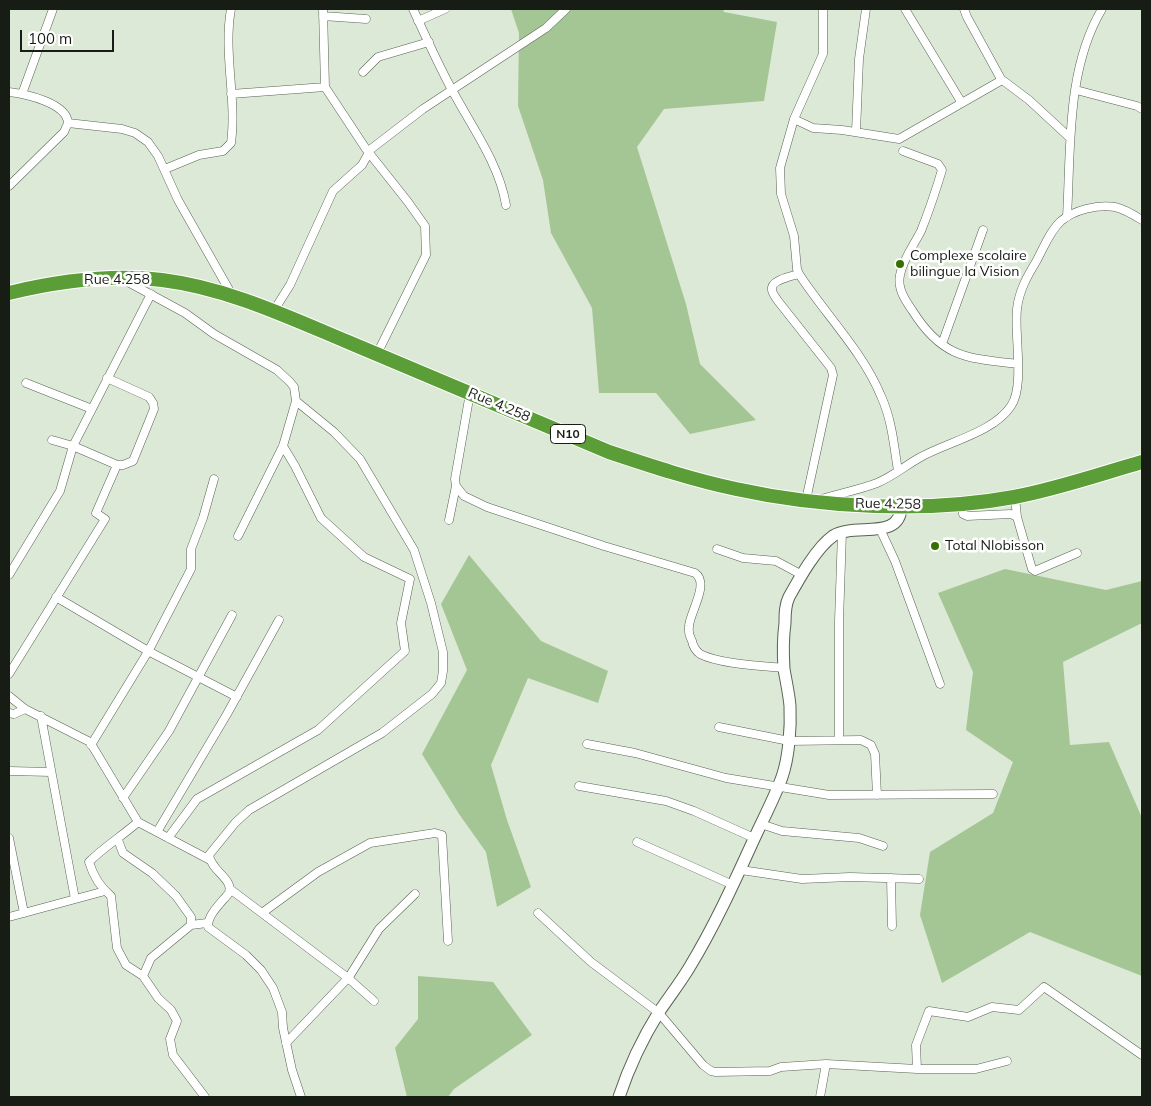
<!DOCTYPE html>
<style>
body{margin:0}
#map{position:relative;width:1151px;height:1106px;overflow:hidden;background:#dce9d6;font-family:Mulish,sans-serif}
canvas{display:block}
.frame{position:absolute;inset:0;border:10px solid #171c15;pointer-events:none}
.scale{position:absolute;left:20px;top:30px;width:94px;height:22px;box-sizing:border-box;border:2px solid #171c15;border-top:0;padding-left:6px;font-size:15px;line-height:18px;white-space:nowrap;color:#171c15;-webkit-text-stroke:4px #fff;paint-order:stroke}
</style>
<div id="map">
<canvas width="1151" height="1106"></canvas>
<div class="frame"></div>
<div class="scale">100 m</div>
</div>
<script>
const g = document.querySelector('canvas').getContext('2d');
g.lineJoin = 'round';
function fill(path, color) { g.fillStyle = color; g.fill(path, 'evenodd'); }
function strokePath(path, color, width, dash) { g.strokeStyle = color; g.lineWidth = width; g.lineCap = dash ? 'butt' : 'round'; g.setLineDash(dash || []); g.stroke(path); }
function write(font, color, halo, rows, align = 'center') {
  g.font = font + ' Mulish,sans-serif'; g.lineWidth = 5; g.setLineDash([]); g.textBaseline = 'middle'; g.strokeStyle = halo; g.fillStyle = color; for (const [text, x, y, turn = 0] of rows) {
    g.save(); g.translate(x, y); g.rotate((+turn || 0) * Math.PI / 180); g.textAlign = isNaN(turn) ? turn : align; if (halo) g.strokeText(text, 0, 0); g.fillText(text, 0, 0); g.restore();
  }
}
const green = new Path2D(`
 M511,9h212l1,3 53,10 -13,79 -100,8 -27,38 49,157 14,60 56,56 -66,14 -34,-41h-57l-7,-85 -41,-75 -8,-53 -25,-74 1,-73z
 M469,555l72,86 67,30 -10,32 -70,-25 -37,87 16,55 24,67 -34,20 -11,-55 -27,-38 -37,-60 45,-84 -26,-66z
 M1005,569l101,21 36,-9v42l-79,39 7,83 39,-3 33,76v158l-112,-44 -88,51 -22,-68 10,-63 63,-39 20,-51 -47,-32 7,-58 -35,-79z
 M418,976l75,6 39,53 -78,54 -6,8h-41l-12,-49 23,-29z`);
const street = new Path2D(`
 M323,9l2,78 41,62 42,53 17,24 1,29 -49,99
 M413,9c12,26 24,53 38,79 20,38 48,75 55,117
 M823,9v45l-29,65 -14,49 1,26 13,42 3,33 2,5c26,40 64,78 82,122 11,24 13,50 17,75
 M905,9l55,91v4
 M964,9l3,8 34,62 28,21 40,37
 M323,16l43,3
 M418,21l27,-12
 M363,72l15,-15 51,-15
 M1076,90l61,16 5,3
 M9,92c17,2 58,11 59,31l-4,9 -55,54
 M22,94l31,-85
 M231,94l94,-7
 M794,119l19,9 29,2 57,9 103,-59
 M68,123l54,6 13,4 13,9 10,14 20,44 54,95
 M856,132l3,-73 7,-50
 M903,151l35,13 4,6c-6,20 -13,41 -21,61 -7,14 -18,28 -21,44 -3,13 5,25 12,35 30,48 54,48 106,54
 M165,169l34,-14 24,-4 8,-8c6,-44 -8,-90 0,-134
 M1067,217c4,-68 -1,-148 35,-208
 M799,274c-7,2 -29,6 -27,16 0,3 4,8 6,11l53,67 2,7 -27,125
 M126,281l59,32 29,21 63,36 13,12 4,5 2,14 -13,45 -45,90
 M273,312l17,-27 43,-94 29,-26 9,-16 52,-40 123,-81 20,-19
 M942,344l41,-114
 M26,383l66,26
 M470,393l-15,86 1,7 8,10 23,11 117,39 91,27c15,10 -5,39 -6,53 -1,6 1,11 3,15 1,5 4,10 8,13 19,10 63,12 84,14
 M296,401l38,31 26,27 54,91 17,53 12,49v19l-2,12 -9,11 -50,39 -133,77 -14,13 -26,32c2,16 25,24 20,38 -7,9 -22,22 -21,34l38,28 15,15 12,18 9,24 1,16 9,42 9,27
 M52,440l21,6 44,19h6l10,-4 21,-52 -1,-6 -4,-6 -42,-19
 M1015,497l2,20
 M822,499c18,-6 37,-9 55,-16 15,-6 28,-17 42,-25 28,-16 74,-25 92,-52 14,-20 3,-72 6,-97 2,-19 11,-34 20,-49 7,-13 13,-29 24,-39 13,-11 37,-17 54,-14 9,2 19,8 27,13
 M962,504l1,10 4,2 44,-2 6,3 15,52 3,2 42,-18
 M449,520l7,-34
 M880,529l15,32 45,123
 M717,549l26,9 33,3 26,14
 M9,575l51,-84 13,-45 78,-152
 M56,597l92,54 89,46
 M9,674l96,-155 -9,-6 21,-48
 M9,696l16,13 65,33 48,80 72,38
 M9,713l5,1 11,-5
 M41,716l34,183
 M719,727l70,14 72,-1 10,5 4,9 2,41
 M839,740v-119l3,-89
 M587,744l48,9 91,25 103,17 164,-1
 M91,745l58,-95 42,-81v-20l12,-31 11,-39
 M9,771l42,1
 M579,786l87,15 28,10 60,27
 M123,798l46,-67 63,-116
 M138,822c-16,14 -34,25 -49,40 4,13 12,26 22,34l6,52 9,17 17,11
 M761,824l21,7 77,7 24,8
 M157,832l70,-118 52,-94
 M9,838l15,75
 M168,838l29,-39 121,-69 87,-79 -4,-28 9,-44 -46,-22 -43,-39 -26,-52 -12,-20
 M118,840l5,13 29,20 24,23 15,21v8
 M637,842l96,43
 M741,870l61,9 48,-2 69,2
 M891,878l1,48
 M230,889l118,89 26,23
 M262,913l56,-41 52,-29 65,-10 7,2 6,106
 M538,913l53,49 68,51 44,52 8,6 5,1 54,-1 11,-4 45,-3
 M9,917l96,-26
 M286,1043l63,-66 30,-48 36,-35
 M917,1069l-1,-24 13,-34 39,6 24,-10 27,3 25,-23 98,68
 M205,1097l-32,-42 -3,-16 7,-18 -6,-11 -13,-12 -15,-22 8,-18 40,-33 16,-2
 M820,1097l6,-33 91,5h59l31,-8`);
const secondary = new Path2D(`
 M619,1097c10,-30 23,-58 40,-85 10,-15 21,-29 30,-44 25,-41 45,-85 65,-129 9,-20 20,-40 28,-62 7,-20 9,-50 8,-71 -1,-12 -4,-25 -6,-37 -1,-15 -1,-31 1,-46 0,-9 0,-18 4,-26 10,-18 27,-49 44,-61 21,-14 68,6 68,-30`);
const highway = new Path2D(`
 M9,293c50,-12 102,-19 153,-13 65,8 126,37 186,62 87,36 174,73 261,110 42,14 84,28 127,37 86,19 192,24 278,8 43,-8 86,-23 128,-35`);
const markers = [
 [900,264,5,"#357102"],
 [935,546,5,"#357102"]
];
const shields = [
 [568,434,35]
];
const shieldNames = [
 ["N10",568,434]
];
const poiNames = [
 ["Complexe scolaire",910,256],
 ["bilingue la Vision",910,272],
 ["Total Nlobisson",945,546]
];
const streetNames = [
 ["Rue 4.258",117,280],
 ["Rue 4.258",499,405,23],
 ["Rue 4.258",888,504,1]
];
fill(green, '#a4c695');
strokePath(street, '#586353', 9);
strokePath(secondary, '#586353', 13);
strokePath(highway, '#fff', 16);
strokePath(street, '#fff', 8);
strokePath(secondary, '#fff', 11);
strokePath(highway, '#5b9d36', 14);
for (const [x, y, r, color] of markers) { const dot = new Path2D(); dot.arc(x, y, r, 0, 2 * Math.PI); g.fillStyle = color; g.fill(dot); strokePath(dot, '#fff', 2); }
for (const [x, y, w] of shields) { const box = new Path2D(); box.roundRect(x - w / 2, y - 9.5, w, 19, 4); g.fillStyle = '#fff'; g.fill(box); strokePath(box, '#171c15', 1); }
write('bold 12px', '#171c15', null, shieldNames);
write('14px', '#171c15', '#fff', poiNames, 'left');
write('14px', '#171c15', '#fff', streetNames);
</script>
